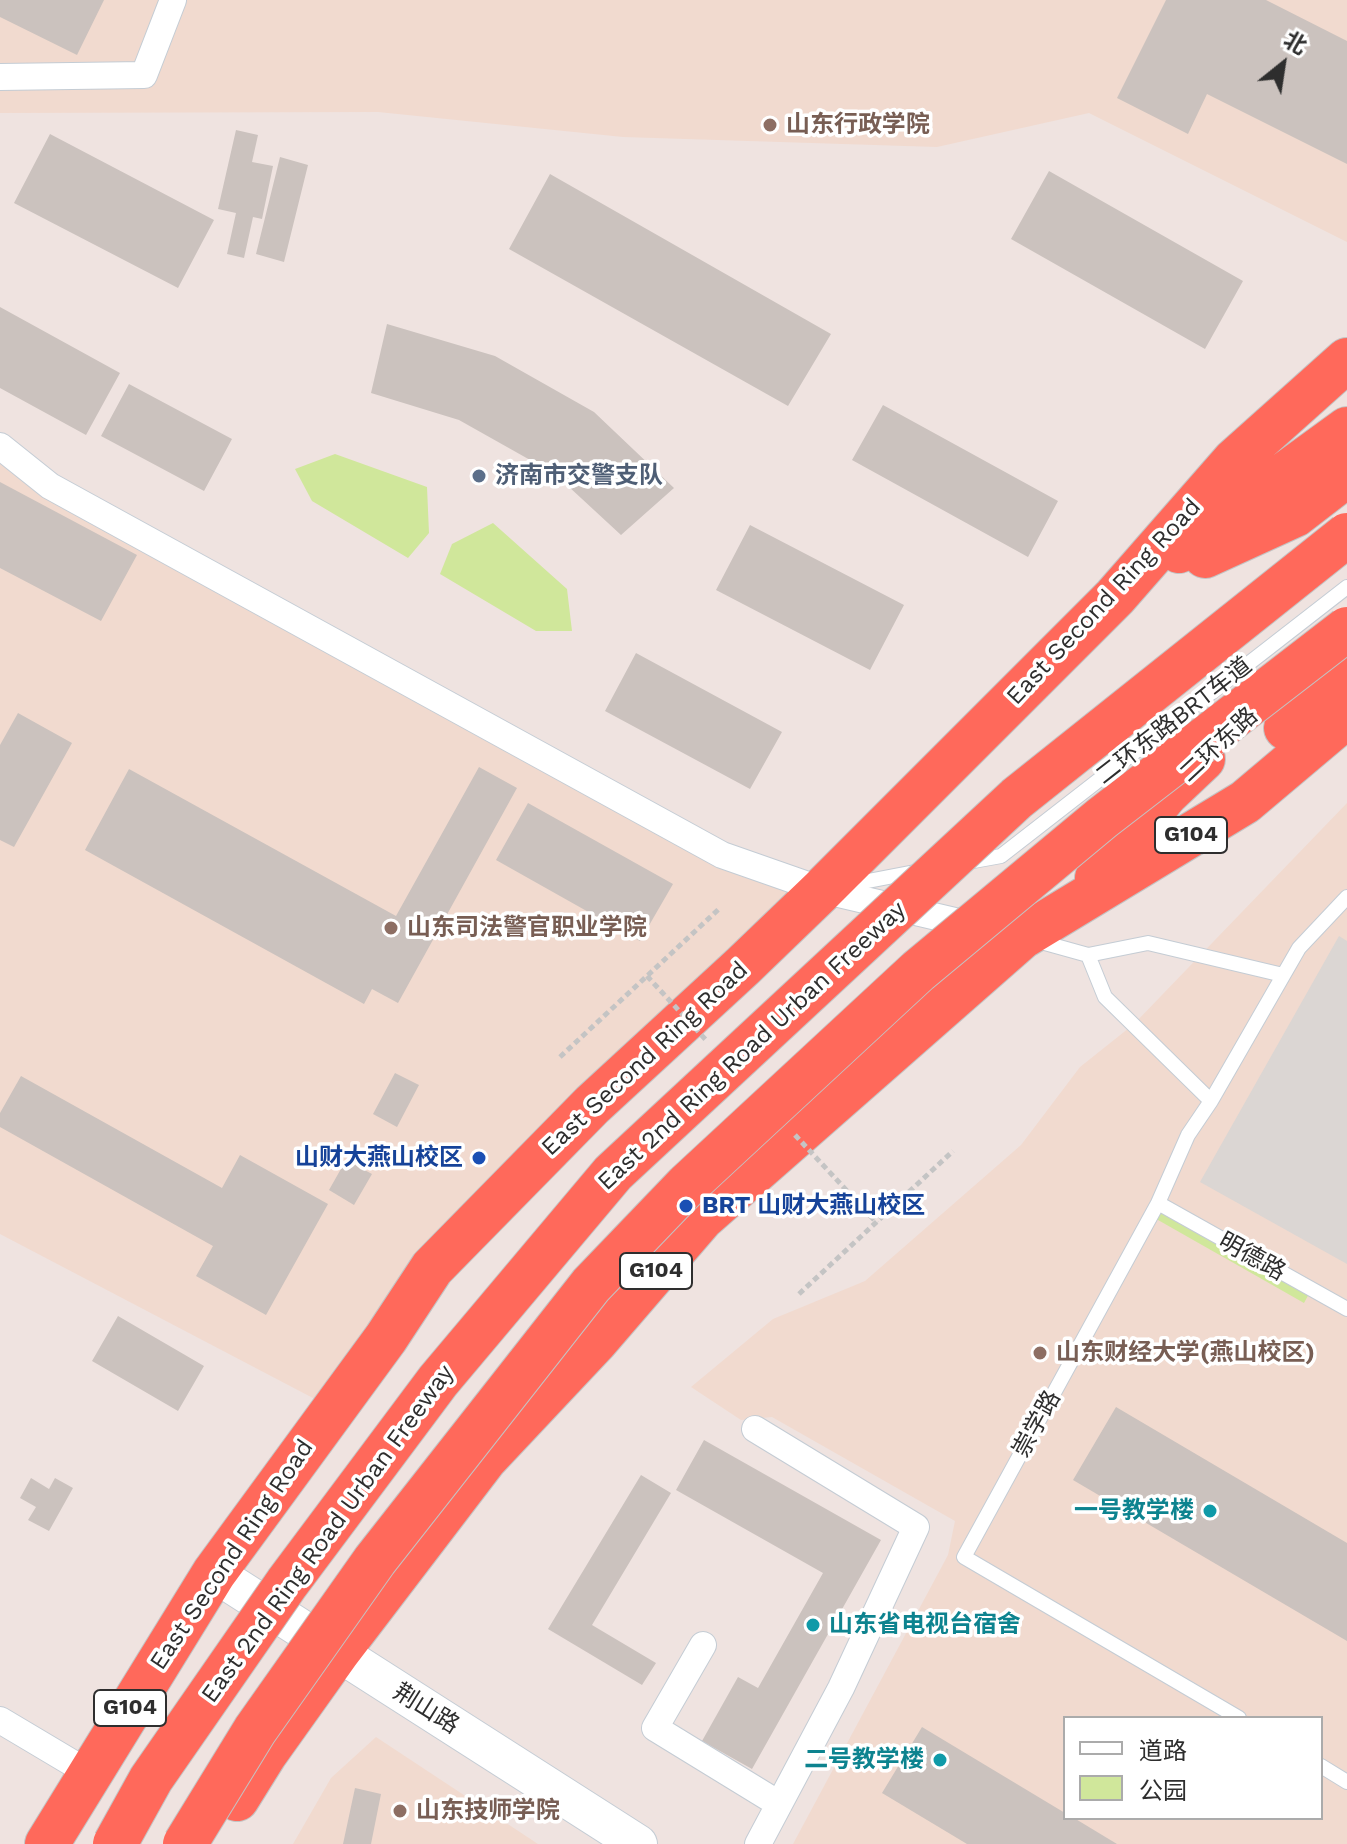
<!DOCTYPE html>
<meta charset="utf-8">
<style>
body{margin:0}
#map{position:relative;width:1347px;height:1844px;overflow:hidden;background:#efe3e0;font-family:"Work Sans","Noto Sans SC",sans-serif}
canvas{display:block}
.legend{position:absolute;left:1063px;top:1716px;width:260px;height:104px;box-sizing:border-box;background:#fff;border:2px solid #ababab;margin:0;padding:10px 14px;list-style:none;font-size:24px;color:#2e2e2e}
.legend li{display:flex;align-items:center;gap:16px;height:40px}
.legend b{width:40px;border:2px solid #ababab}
.north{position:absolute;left:1243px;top:24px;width:80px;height:80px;-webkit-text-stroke:6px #fff;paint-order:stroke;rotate:30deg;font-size:22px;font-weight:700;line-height:32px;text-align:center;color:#2e2e2e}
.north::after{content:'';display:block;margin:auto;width:28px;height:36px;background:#2e2e2e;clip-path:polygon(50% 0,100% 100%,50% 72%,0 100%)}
</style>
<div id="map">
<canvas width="1347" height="1844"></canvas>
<ul class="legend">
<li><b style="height:10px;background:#fff"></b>道路</li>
<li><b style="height:22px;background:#d0e79b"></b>公园</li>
</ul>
<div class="north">北</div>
</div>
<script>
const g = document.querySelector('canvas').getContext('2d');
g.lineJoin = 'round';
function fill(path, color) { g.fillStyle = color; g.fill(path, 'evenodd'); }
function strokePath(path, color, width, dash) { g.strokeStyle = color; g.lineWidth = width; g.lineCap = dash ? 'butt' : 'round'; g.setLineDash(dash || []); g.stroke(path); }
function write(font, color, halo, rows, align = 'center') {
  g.font = font + ' "Work Sans","Noto Sans SC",sans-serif'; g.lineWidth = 7; g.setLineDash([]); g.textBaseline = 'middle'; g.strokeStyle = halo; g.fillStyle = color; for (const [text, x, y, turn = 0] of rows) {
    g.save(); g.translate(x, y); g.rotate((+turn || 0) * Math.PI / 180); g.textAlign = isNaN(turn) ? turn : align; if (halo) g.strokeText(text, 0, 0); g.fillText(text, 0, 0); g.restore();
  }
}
const education = new Path2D(`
 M0,0h1347v242l-258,-129 -152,34 -314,-10 -245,-25 -378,1z
 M0,446l722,409 100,35 -390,378 -100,140 -332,-174z
 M1347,803v1041h-554l155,-289 7,-34 -183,-104 -31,3 -50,-33 82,-68 92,-38 156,-136 59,-78 54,-43zM1065,1718h256v100h-256z
 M376,1737l162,107h-245l38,-66z`);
const green = new Path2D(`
 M335,454l92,33 2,46 -21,25 -96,-57 -17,-32z
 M493,523l74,66 5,42h-36l-96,-57 12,-30z
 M1158,1203l153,87 -7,13 -153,-87z`);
const plaza = new Path2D(`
 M1339,936l8,5v323l-147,-82z`);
const building = new Path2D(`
 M0,0h104l-27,55 -77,-38z
 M1166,0h100l81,41v123l-140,-70 -19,40 -71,-36z
 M236,130l22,5 -6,27 21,4 -11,53 -9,-2 -9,41 -17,-4 9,-41 -18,-4z
 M50,134l164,86 -36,68 -164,-85z
 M280,157l28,8 -24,97 -28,-8z
 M1049,171l194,110 -38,68 -194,-110z
 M550,174l281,160 -43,72 -279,-157z
 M0,307l120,66 -34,62 -86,-47z
 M387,324l108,32 99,56 80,76 -53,47 -66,-61 -96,-54 -88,-27z
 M129,384l103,55 -28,52 -103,-55z
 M883,405l175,96 -30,56 -176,-97z
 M0,482l137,73 -36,66 -101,-53z
 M750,525l154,80 -34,65 -154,-80z
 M636,653l146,79 -32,57 -145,-78z
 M18,713l54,30 -58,104 -14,-7v-95z
 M479,767l38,21 -119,215 -26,-14 -8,15 -279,-154 44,-81 267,147z
 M528,803l145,81 -33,57 -144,-81z
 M395,1073l24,12 -22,42 -24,-13z
 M21,1076l201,112 18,-33 88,49 -62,111 -70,-39 17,-30 -213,-119v-14z
 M346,1160l26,14 -18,31 -25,-15z
 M118,1316l86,50 -26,45 -86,-50z
 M1116,1407l231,136v98l-274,-161z
 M704,1440l177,100 -129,229 -50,-28 36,-64 20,11 65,-115 -147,-83z
 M641,1475l30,18 -79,132 64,38 -14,22 -94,-56z
 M31,1478l18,11 6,-11 18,10 -24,43 -21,-11 8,-13 -16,-9z
 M922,1727l143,86v5h9l43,26h-150l-85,-51z
 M355,1788l26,6 -10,50h-28z`);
const path = new Path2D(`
 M560,1057l160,-149
 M799,1294l154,-143`);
const lane = new Path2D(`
 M968,862l33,-6 346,-269
 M842,886l78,-15
 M1034,940l54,15
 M1211,1101l-106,-104 -17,-42 60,-12 135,32
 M1158,1203l189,106
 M1239,1718l-275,-161 194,-354 30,-68 23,-34 88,-153 48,-51
 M1321,1766l26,16`);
const street = new Path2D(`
 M0,77l144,-2 29,-75
 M0,446l50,40 672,369 100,35 158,37
 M755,1429l161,98 -75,161 -83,156
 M703,1645l-48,83 124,76
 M0,1720l89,53`);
const secondary = new Path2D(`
 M214,1573l424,271`);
const highway = new Path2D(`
 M1179,551l168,-122
 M1205,556l90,-41 52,-40
 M1286,728l61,-51
 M1097,878l69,-84 37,-35
 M237,1799l28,-45 72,-101 148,-194 111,-118 106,-123 320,-281 223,-135 102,-86
 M47,1844l167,-271 172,-235 46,-70 160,-163 151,-139 79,-76 293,-293 119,-136 113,-101`);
const pathBridge = new Path2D(`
 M647,976l59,64
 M795,1135l82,88`);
const highwayBridge = new Path2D(`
 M115,1844l36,-65 136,-196 151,-202 175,-208 404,-375 330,-263
 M185,1844l70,-114 120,-170 216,-275 96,-100 231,-214 184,-153 245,-189`);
const markers = [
 [770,125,8,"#8d6e63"],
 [479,476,8,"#5c6f8a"],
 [391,928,8,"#8d6e63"],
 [479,1158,8,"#1a4fb4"],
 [686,1206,8,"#1a4fb4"],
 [1040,1353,8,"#8d6e63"],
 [1210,1511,8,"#0f9aa8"],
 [813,1625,8,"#0f9aa8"],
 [940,1760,8,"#0f9aa8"],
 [400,1811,8,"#8d6e63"]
];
const shields = [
 [1191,835,72],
 [656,1271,72],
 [130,1708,72]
];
const shieldNames = [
 ["G104",1191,835],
 ["G104",656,1271],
 ["G104",130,1708]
];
const educationNames = [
 ["山东行政学院",786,125],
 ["山东司法警官职业学院",407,928],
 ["山东财经大学(燕山校区)",1056,1353],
 ["山东技师学院",416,1811]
];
const serviceNames = [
 ["济南市交警支队",495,476]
];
const streetNames = [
 ["East Second Ring Road",1104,602,-47],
 ["二环东路BRT车道",1174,721,-38],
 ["二环东路",1219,745,-43],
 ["East 2nd Ring Road Urban Freeway",752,1046,-43],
 ["East Second Ring Road",645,1059,-43],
 ["明德路",1252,1257,29],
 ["崇学路",1037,1424,-61],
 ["East 2nd Ring Road Urban Freeway",328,1534,-54],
 ["East Second Ring Road",232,1555,-56],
 ["荆山路",426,1709,32]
];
const transitNames = [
 ["山财大燕山校区",463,1158],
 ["BRT 山财大燕山校区",702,1206,"left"]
];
const cultureNames = [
 ["一号教学楼",1194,1511],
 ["山东省电视台宿舍",829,1625,"left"],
 ["二号教学楼",924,1760]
];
fill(education, '#f1dacf');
fill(green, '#d0e79b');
fill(plaza, '#dbd6d3');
fill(building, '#cbc2be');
strokePath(lane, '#c4ccd4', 16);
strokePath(street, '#c4ccd4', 28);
strokePath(secondary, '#c4ccd4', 40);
strokePath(highway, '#c4c4c4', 46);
strokePath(path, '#c4c4c4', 5, [6, 4]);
strokePath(lane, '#fff', 14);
strokePath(street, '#fff', 26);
strokePath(secondary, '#fff', 38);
strokePath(highway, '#ff695b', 44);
strokePath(highwayBridge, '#c4c4c4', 46, []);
strokePath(pathBridge, '#c4c4c4', 5, [6, 4]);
strokePath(highwayBridge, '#ff695b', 44);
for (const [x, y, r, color] of markers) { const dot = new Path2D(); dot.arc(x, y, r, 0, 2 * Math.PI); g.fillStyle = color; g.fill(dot); strokePath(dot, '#fff', 3); }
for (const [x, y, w] of shields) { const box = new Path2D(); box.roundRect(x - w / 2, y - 18, w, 36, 6); g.fillStyle = '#fff'; g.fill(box); strokePath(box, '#2e2e2e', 2); }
write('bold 22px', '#2e2e2e', null, shieldNames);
write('bold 24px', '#785e54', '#fff', educationNames, 'left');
write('bold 24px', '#4e5e75', '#fff', serviceNames, 'left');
write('24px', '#2e2e2e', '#fff', streetNames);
write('bold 24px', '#164399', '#fff', transitNames, 'right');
write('bold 24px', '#0d838f', '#fff', cultureNames, 'right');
</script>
